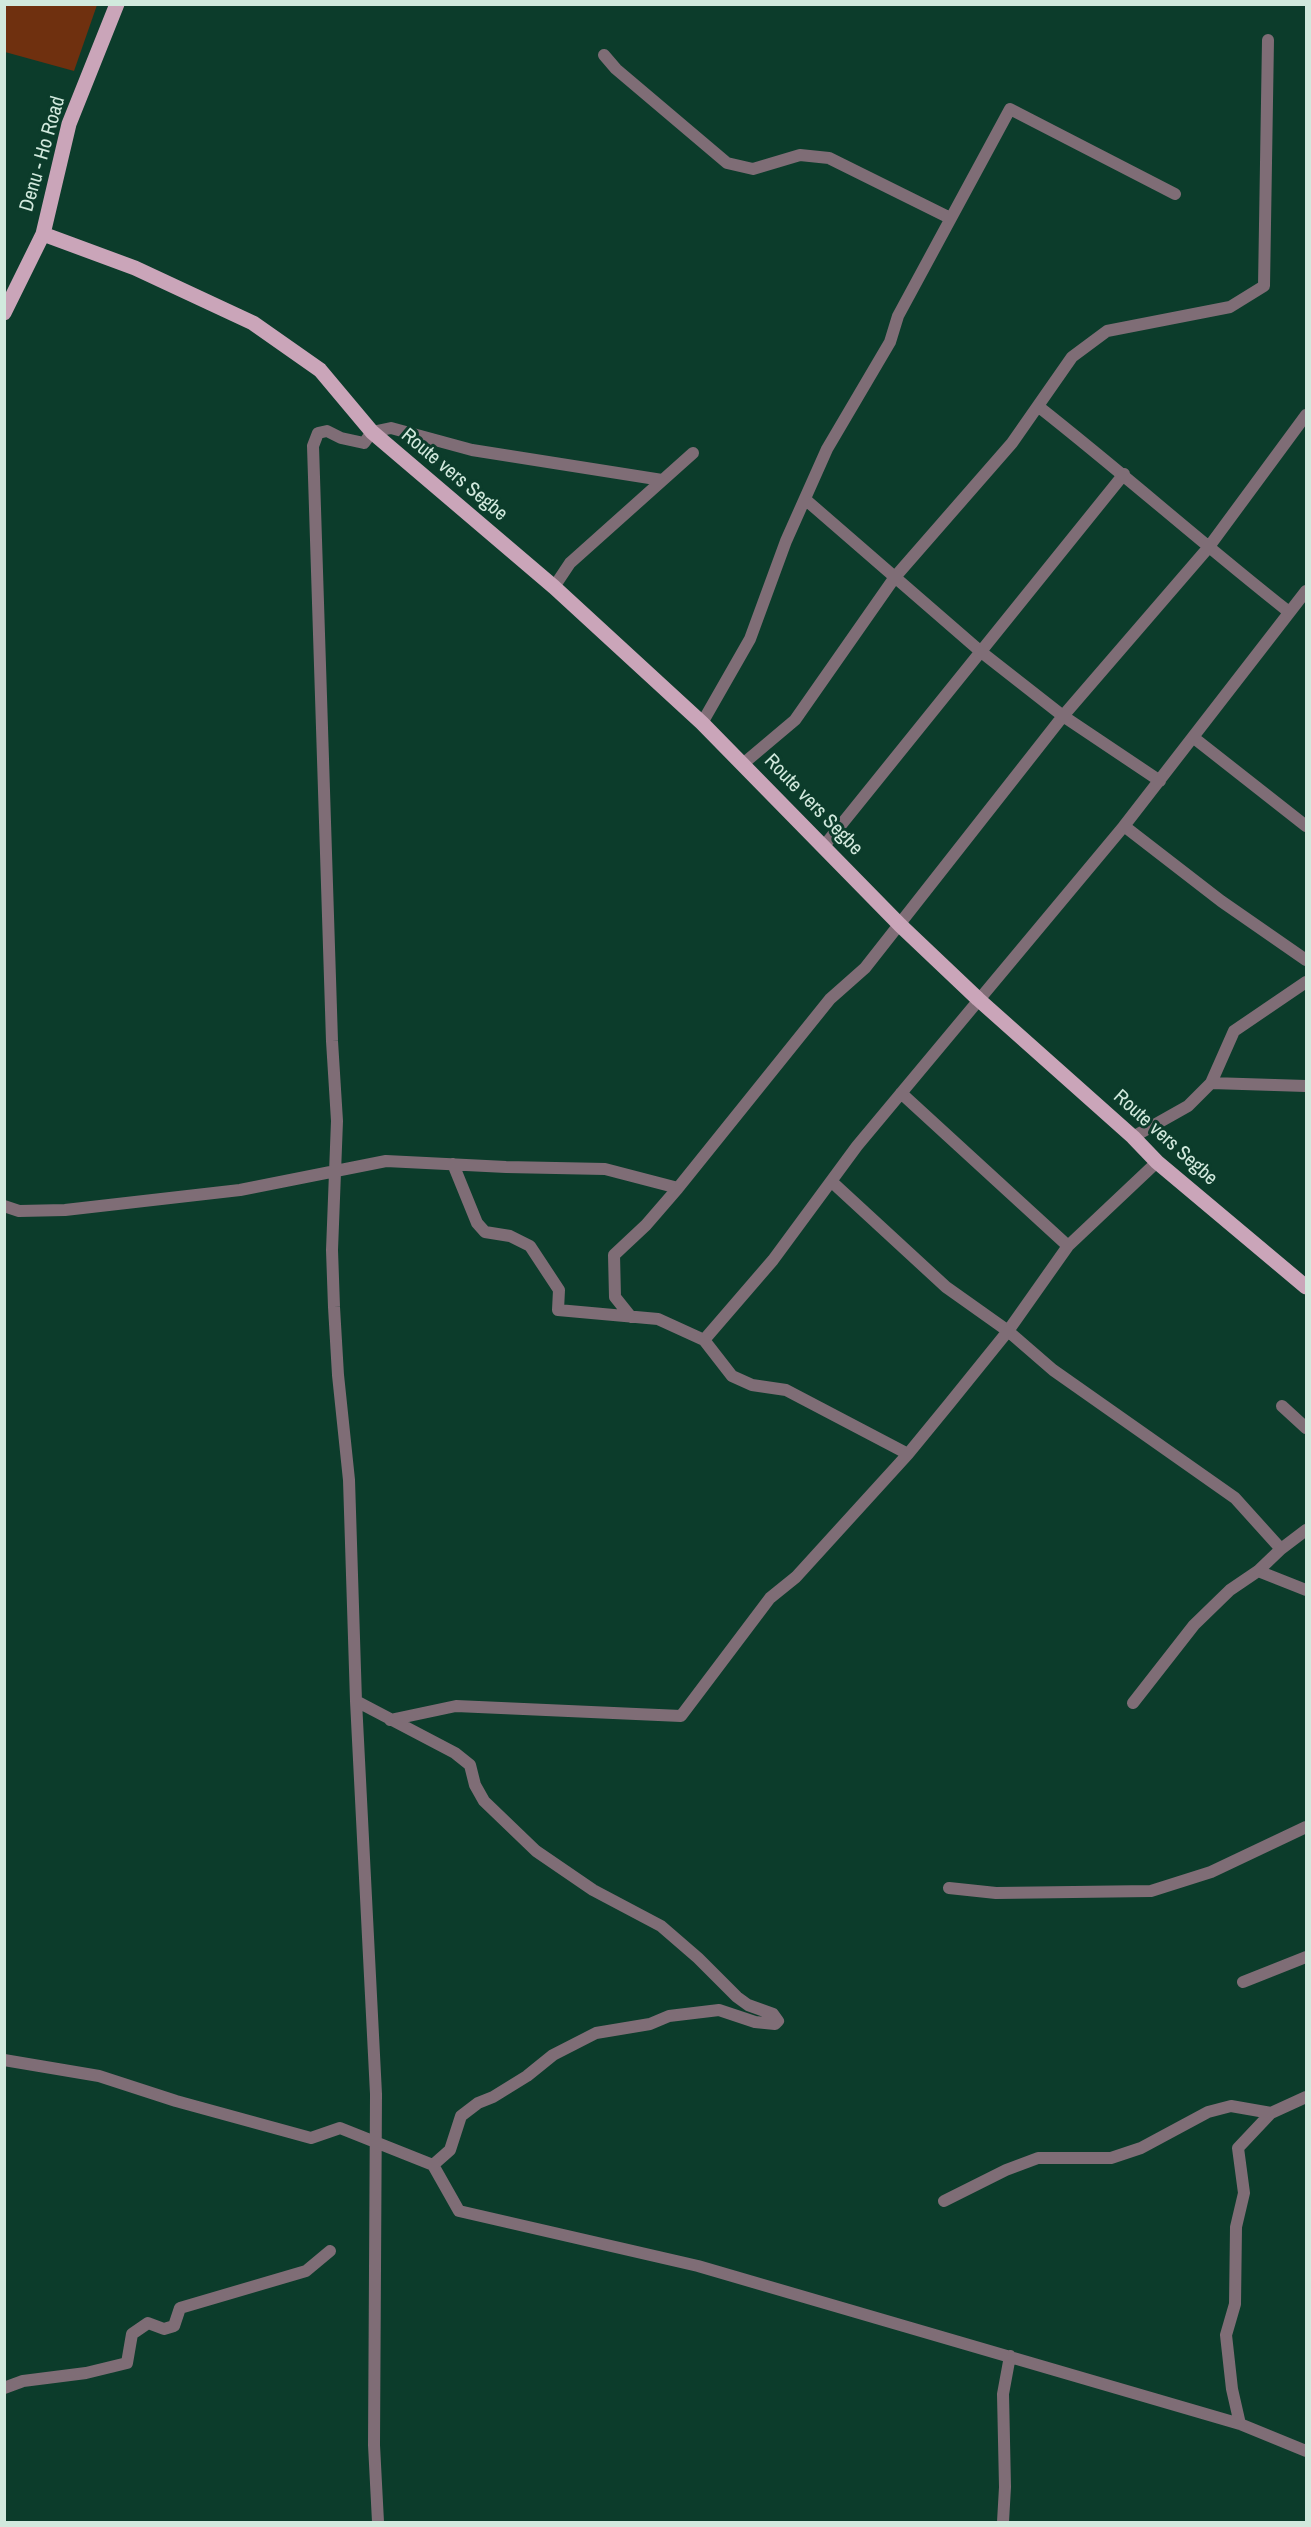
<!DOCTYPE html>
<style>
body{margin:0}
#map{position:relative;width:1311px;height:2527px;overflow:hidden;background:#0c3c2b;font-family:"Archivo Narrow",sans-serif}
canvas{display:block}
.frame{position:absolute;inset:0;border:6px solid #d1e9dd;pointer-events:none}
</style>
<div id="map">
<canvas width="1311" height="2527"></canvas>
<div class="frame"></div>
</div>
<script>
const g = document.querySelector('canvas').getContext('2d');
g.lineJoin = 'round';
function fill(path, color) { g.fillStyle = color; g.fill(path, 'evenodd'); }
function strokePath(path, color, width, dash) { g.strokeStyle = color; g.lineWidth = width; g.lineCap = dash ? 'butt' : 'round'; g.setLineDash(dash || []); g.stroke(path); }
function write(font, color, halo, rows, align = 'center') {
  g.font = font + ' "Archivo Narrow",sans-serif'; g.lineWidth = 6; g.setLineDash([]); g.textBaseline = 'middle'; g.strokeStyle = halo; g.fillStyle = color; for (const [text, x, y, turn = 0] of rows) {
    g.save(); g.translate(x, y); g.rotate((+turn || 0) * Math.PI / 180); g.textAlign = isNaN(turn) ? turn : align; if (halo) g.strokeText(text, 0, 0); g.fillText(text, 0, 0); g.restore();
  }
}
const green = new Path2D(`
 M4,5h93l-23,66 -69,-19z`);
const minor = new Path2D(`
 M604,55l12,14 111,94 26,6 47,-14 29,3 121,60
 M1039,407c85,67 165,138 250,205
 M806,500l174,151 83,65 97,65
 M554,587l16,-24 123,-110
 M702,723l48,-84 36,-98 41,-92 63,-107 8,-26 112,-207 165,85
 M1194,738l112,88
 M744,763l51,-43 100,-143 117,-134 60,-86 35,-26 123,-24 34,-21 4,-246
 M1124,826l97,75 85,59
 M824,846l300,-372
 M1211,1083l95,3
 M901,1093l167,153
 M1133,1137l55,-31 23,-23 23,-52 72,-49
 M453,1164l24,59 8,9 25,4 20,10 29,44 -1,20 100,9 46,21 28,36 20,9 34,5 122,64
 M832,1182l114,105 62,44 45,39 182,128 46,51
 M4,1206l15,5 46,-1 175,-20 146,-29 120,6 99,2 73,19 152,-189 35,-31 198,-252 145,-168 98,-133
 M631,1317l-16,-20 -1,-42 32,-30 32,-37
 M704,1340l69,-80 84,-114 267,-320 182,-235
 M1282,1406l24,22
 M1258,1571l48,19
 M356,1701l99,52 15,12 5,20 9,16 52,50 57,39 68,36 37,32 39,39 11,8 25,9 5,7 -3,3 -20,-2 -36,-12 -50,6 -19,8 -54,9 -43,22 -26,21 -34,21 -15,6 -17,13 -11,34 -17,15 26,46 239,55 542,158 66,27
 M1133,1703l61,-78 36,-35 28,-19 23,-22 25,-19
 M390,1720l66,-14 225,10 89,-118 26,-21 112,-123 41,-50 59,-73 60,-85 89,-84
 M949,1888l47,5 155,-2 60,-19 95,-45
 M1243,1982l63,-25
 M4,2060l95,16 77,25 135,37 29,-10 93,37
 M944,2201l62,-31 32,-12h73l30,-10 67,-36 23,-6 40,7
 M4,2388l19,-7 63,-8 41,-10 5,-29 16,-11 16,6 10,-3 6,-18 126,-37 24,-20
 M1240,2424l-8,-35 -6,-54 9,-31 1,-77 8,-34 -6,-45 33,-35 35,-16
 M378,2522l-4,-77 2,-351 -20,-393 -7,-221 -11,-105 -4,-68 -2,-57 5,-129 -5,-80 -19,-595 5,-13 9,-2 14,7 23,5 8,-11 19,-4 81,22 190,30
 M1003,2522l2,-35 -2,-93 7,-38`);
const major = new Path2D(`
 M43,234l92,34 118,55 67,47 52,62 182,155 148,136 198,202 78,74 155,138 24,25 149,125
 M4,313l39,-79 26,-110 48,-120`);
const streetNames = [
 ["Denu - Ho Road",43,154,-74],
 ["Route vers Segbe",454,475,40],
 ["Route vers Segbe",813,805,46],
 ["Route vers Segbe",1165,1138,42]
];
fill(green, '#6f300f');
strokePath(minor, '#7f6d76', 12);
strokePath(major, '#caa5b9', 15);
write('20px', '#d1e9dd', '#0c3c2b', streetNames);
</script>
